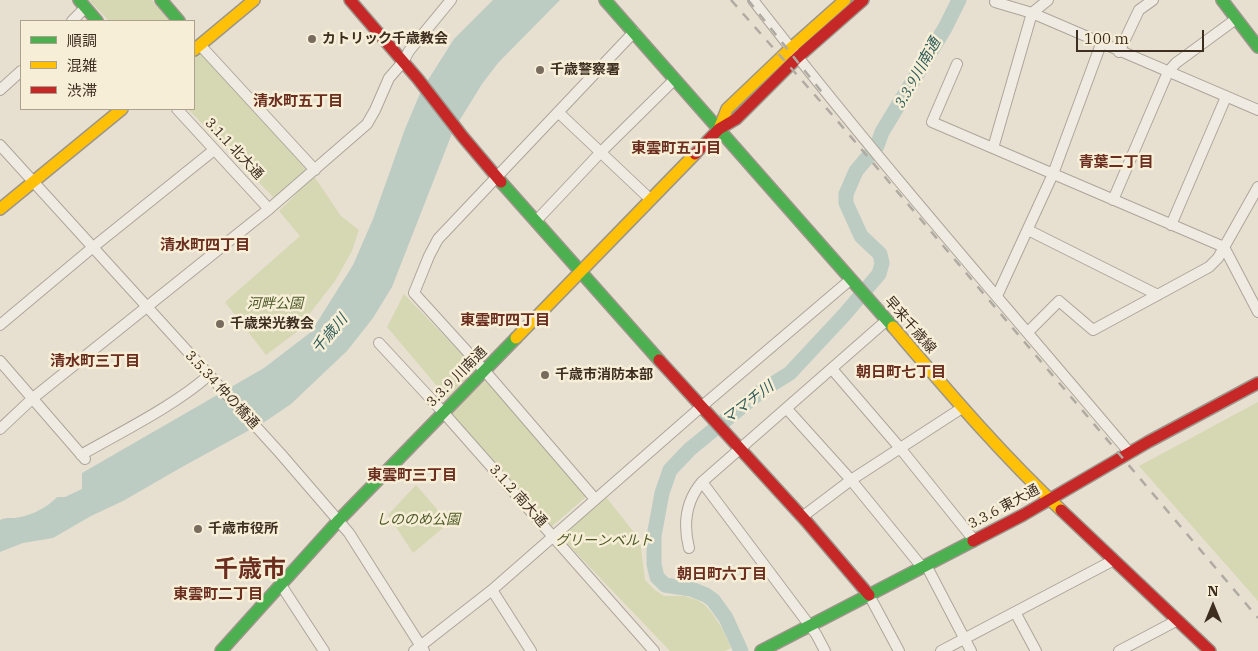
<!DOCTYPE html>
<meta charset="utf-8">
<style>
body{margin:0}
#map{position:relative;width:1258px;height:651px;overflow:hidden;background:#e7e0d1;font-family:"IBM Plex Serif","Noto Sans JP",serif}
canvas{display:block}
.legend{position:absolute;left:20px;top:20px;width:175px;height:90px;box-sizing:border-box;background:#f7eed8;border:1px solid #ada18e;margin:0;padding:6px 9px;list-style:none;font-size:15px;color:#3d2e20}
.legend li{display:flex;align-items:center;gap:10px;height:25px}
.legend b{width:25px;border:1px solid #ada18e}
.north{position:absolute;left:1188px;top:581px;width:50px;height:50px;-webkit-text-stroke:4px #f7eed8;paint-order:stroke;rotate:0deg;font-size:14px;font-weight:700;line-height:20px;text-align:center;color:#3d2e20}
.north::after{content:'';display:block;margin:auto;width:18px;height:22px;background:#3d2e20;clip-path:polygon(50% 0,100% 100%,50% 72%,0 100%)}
.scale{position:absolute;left:1076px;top:30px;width:128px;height:22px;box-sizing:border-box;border:2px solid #3d2e20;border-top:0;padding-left:6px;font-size:15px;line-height:18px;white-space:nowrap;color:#3d2e20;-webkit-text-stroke:4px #f7eed8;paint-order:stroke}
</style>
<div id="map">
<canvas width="1258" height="651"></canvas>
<ul class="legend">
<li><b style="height:6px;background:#4caf50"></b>順調</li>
<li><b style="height:6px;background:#ffc107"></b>混雑</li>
<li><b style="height:6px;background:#c62828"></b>渋滞</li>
</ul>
<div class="north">N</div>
<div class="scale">100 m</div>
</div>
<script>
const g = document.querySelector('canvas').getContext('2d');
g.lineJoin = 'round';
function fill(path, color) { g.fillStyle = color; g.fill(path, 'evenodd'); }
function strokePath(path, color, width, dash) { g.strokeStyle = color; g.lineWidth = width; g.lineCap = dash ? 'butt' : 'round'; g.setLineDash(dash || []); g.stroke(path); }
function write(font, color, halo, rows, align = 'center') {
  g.font = font + ' "IBM Plex Serif","Noto Sans JP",serif'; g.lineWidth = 5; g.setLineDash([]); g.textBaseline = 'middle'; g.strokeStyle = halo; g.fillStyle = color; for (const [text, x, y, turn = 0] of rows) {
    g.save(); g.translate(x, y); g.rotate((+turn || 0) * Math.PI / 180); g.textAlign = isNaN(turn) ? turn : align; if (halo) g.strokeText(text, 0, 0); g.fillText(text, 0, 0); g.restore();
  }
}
const green = new Path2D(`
 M89,0h63l19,21h-62z
 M200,53l107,117 -33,28 -86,-89h6v-51z
 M314,176l27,40 18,14 -7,21 -17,30 -24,31 -9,16 -36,27 -41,-53 75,-66 -21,-25z
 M404,294l72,75 -29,29 -60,-71z
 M486,380l102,115 -38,33 -100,-114z
 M1258,402v199l-119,-135z
 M416,485l33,38 -36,30 -25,-38z
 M606,497l34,43 5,40 10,10 9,6h20l13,4 8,5 6,7 11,16 9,20 -6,3h-55l-110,-115z`);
const water = new Path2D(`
 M493,0h67l-62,63 -16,21 -29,47 -61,156 -19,31 -26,33 -56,53 -25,17 -84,46 -59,34 -32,15 -38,22 -30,5 -23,9v-32c5,-2 7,-2 12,-2 15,0 35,-10 45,-21h8l17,-8v-16l182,-105 47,-36 42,-67 20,-46 32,-90 16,-38 33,-52z`);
const river = new Path2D(`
 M741,651l-15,-33 -13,-18 -7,-5 -15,-6 -26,-4 -8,-8 -3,-13v-28l8,-43 8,-23 20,-21 70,-57 30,-19 55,-59 34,-40 3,-11 -2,-9 -19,-18 -15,-33v-9l10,-23 21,-25 5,-14 63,-104 14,-28`);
const street = new Path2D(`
 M753,0c120,155 250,303 376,452
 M996,0l-1,2 37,11 226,97
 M72,21l13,-13
 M200,45l115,125
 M1119,52l20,-42 14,-10
 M957,64l-25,58 292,125 34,65
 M0,90l21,-19
 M177,109l92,100
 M558,112l92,87
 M0,145l280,308 69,80 75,118
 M993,148l39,-135 16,-13
 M1113,200l55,-128 8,-9 60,-44
 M536,221l64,-68 75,-74
 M1171,225l55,-128
 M1028,230l130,65
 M997,296l56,-122 48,-130
 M0,325l92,-77 122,-98
 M1028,332l31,-31 34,29 116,-63 9,-9 40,-71
 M379,343l64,69 211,239
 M0,361l85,98
 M832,369l68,79 74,92
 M787,409l64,71 71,87
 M0,429l33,-31 236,-189 98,-85 8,-14 14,-32 14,-16 6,-11 42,-51
 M81,455c40,-23 93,-49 127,-79
 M702,482l114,152 9,17
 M595,499l-111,-129 -70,-77 15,-37 9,-17 196,-207
 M802,517l49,-37 111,-72
 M689,548c-6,-24 -4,-46 13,-66l185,-162
 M926,565l45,86
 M281,585l43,66
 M492,590l39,61
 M869,595l30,56
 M1015,612l21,39
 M414,651l78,-61 209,-183 149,-127
 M941,651l173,-91
 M1119,651l57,-30`);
const fast = new Path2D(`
 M79,0l18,21
 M161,0l18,21
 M605,0l288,327
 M1222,0l36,47
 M501,182l158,178
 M221,651l118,-131 177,-182
 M761,651l212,-110`);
const slow = new Path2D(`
 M194,50l60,-50
 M719,129l8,-20 64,-61 54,-48
 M0,209l122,-100
 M893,327c54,63 107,126 168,183
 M516,338l179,-184`);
const jam = new Path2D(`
 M350,0l68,79 45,58 38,45
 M695,154l24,-25 17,-10 62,-62 65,-57
 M659,360l147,161 63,74
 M1061,510l149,141
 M973,541l50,-26 125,-73 110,-59`);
const rail = new Path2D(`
 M731,0l104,118 423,500
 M748,0l77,96`);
const markers = [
 [312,39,5,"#786c5e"],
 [540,70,5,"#786c5e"],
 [220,324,5,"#786c5e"],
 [545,375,5,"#786c5e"],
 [198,529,5,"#786c5e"]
];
const poiNames = [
 ["カトリック千歳教会",322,39],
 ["千歳警察署",550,70],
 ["千歳栄光教会",230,324],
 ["千歳市消防本部",555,375],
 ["千歳市役所",208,529]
];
const streetNames = [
 ["3.1.1 北大通",234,149,47],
 ["早来千歳線",910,325,49],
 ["3.3.9 川南通",457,377,-45],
 ["3.5.34 仲の橋通",222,390,47],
 ["3.1.2 南大通",518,496,48],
 ["3.3.6 東大通",1004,507,-28]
];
const parkNames = [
 ["河畔公園",275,304],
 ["しののめ公園",418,520],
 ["グリーンベルト",604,541]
];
const waterNames = [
 ["3.3.9川南通",918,73,-61],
 ["千歳川",330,334,-50],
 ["ママチ川",748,403,-37]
];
const neighbourhoodNames = [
 ["清水町五丁目",298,102],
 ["東雲町五丁目",676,149],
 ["青葉二丁目",1116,163],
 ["清水町四丁目",205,246],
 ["東雲町四丁目",505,321],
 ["清水町三丁目",95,362],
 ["朝日町七丁目",901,373],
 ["東雲町三丁目",412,476],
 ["朝日町六丁目",722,575],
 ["東雲町二丁目",218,595]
];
const townNames = [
 ["千歳市",250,570]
];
fill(green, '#d6d7b3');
fill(water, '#bcccc2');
strokePath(river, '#bcccc2', 15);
strokePath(street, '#ada599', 12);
strokePath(fast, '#9c958a', 14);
strokePath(slow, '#9c958a', 14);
strokePath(jam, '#9c958a', 14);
strokePath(street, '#efebe3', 10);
strokePath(fast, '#4caf50', 11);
strokePath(slow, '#ffc107', 11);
strokePath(jam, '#c62828', 11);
strokePath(rail, '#afaaa2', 2.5, [9, 9]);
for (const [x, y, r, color] of markers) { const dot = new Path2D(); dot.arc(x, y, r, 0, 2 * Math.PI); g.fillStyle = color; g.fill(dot); strokePath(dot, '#f7eed8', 2); }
write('bold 14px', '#3d2e20', '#f7eed8', poiNames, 'left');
write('14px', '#3d2e20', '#f7eed8', streetNames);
write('italic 14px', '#4d5a26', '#f7eed8', parkNames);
write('italic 15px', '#2f5d5a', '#f7eed8', waterNames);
write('bold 15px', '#6b2e1e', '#f7eed8', neighbourhoodNames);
write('bold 24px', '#6b2e1e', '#f7eed8', townNames);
</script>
